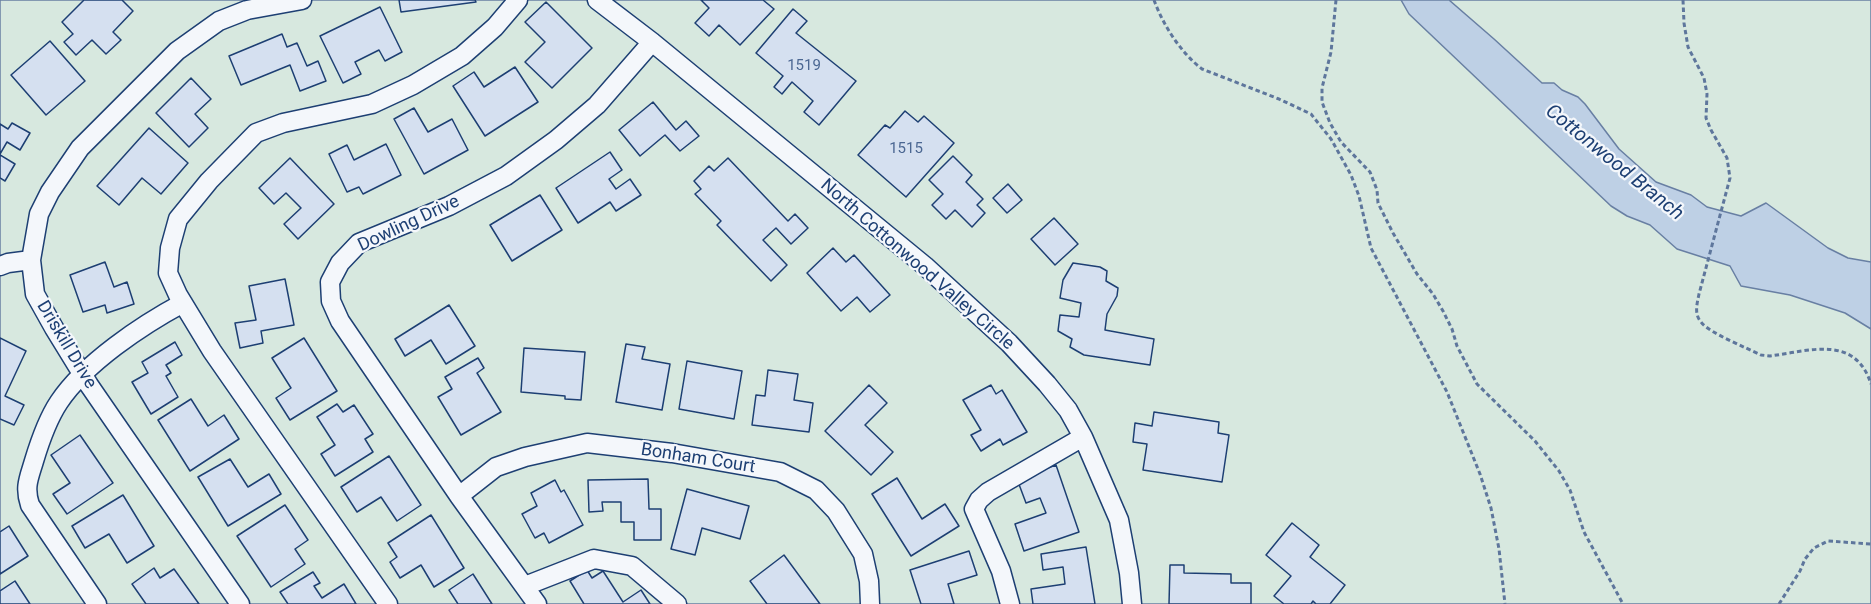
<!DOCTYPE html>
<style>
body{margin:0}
canvas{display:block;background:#f4f7fb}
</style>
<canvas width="1871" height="604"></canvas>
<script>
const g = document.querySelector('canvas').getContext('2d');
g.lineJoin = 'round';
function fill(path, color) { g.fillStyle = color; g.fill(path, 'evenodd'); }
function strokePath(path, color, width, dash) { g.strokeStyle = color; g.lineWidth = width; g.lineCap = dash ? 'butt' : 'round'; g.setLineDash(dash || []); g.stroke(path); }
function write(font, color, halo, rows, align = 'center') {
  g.font = font + ' Roboto,sans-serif'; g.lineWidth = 4.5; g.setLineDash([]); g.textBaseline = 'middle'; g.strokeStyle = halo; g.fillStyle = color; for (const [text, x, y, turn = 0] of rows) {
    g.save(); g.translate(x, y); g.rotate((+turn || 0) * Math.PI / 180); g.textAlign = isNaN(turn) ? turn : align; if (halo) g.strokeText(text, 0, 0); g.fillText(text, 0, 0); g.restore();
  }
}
const green = new Path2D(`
 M0,0h1871v604h-1871z`);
const water = new Path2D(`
 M1401,0h48l45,39 48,44h12l8,7 16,7 7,7 34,45 37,33 35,13 16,12 34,9 25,-13 62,45 20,10 23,4v67l-26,-16 -55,-18 -49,-9 -11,-20 -53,-17 -27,-24 -23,-9 -16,-10 -202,-192z`);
const building = new Path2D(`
 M84,0h38l11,11 -20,21 8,8 -15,14 -14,-14 -16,15 -12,-13 9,-8 -11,-12z
 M399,0h76l1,2 -75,10z
 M701,0h62l11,9 -34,36 -21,-20 -10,11 -14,-13 14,-15z
 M546,2l46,46 -40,40 -27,-26 20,-20 -20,-20z
 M380,7l22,45 -17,9 -6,-11 -24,12 6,12 -18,9 -23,-47z
 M793,9l14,12 -11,12 60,48 -37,44 -15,-13 9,-11 -21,-19 -10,12 -8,-7 9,-11 -27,-23z
 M282,34l5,13 10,-4 10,23 11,-5 8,20 -26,10 -10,-26 -49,20 -12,-29z
 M50,41l35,40 -39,34 -35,-40z
 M515,67l23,35 -53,34 -32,-50 21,-14 10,15z
 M191,78l20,21 -16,15 13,14 -19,19 -33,-34z
 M653,102l23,28 10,-9 13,15 -19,15 -15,-16 -25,21 -21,-26z
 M414,108l14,24 24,-13 16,31 -44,24 -30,-55z
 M905,111l13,11 6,-6 30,27 -48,54 -48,-42 27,-30 5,3z
 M12,123l18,10 -10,17 -13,-8 -7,12v-30l8,5z
 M149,128l39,35 -27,31 -19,-16 -23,27 -22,-19z
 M386,144l15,31 -38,19 -4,-7 -12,5 -18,-38 18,-9 7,15z
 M610,152l12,18 -13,9 7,10 14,-10 11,16 -25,16 -6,-9 -32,21 -22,-35z
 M0,155l15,9 -10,17 -5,-3z
 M953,156l19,19 -6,7 17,17 -6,6 8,8 -13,14 -17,-17 -9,9 -14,-14 11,-11 -14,-14z
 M290,158l44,46 -36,35 -14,-15 17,-16 -15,-15 -12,11 -15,-16z
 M728,158l60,63 7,-7 13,14 -17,16 -15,-16 -13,12 24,25 -16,16 -54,-56 4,-4 -26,-27 6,-5 -7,-8 15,-15 5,5z
 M1008,184l14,16 -15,13 -14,-15z
 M540,195l22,35 -50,31 -22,-36z
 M1054,218l24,26 -23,21 -24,-26z
 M833,248l13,14 8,-7 36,40 -20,17 -13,-15 -16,14 -34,-38z
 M105,262l9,25 13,-5 7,22 -27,9 -2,-8 -22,7 -13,-37z
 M1073,263l27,4 7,4 -1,10 12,7 -1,8 -10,18 -2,16 49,9 -4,26 -66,-10 -14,-8 2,-8 -14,-8 2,-16 19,2 2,-14 -21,-5 3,-18z
 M285,279l9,46 -33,6 2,12 -23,5 -5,-25 21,-3 -7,-34z
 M449,305l26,41 -29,18 -15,-24 -26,16 -10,-17z
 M0,338l26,13 -21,45 19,9 -10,20 -14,-6z
 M304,338l33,53 -47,29 -14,-22 15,-10 -19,-30z
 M175,342l7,13 -16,10 5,8 -5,3 12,21 -27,17 -19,-32 16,-9 -6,-11z
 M626,344l19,3 -3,12 28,5 -8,46 -46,-8z
 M524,348l61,4 -4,48 -16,-1v-3l-44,-4z
 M478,358l6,10 -7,5 24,39 -40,23 -23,-38 14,-8 -7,-12z
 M687,361l55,10 -8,48 -55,-10z
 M768,370l30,4 -4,26 19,3 -4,29 -57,-7 4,-30 9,1z
 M869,385l18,18 -22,22 28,27 -22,23 -46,-44z
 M991,385l5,9 6,-4 25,42 -24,13 -3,-6 -19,12 -10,-16 10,-5 -18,-30z
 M191,399l17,27 16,-11 15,24 -49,32 -32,-51z
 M337,404l6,8 11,-7 19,29 -8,5 8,13 -38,24 -14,-22 14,-9 -18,-28z
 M1154,412l65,10 -1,11 11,2 -7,47 -79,-12 4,-26 -14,-2 2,-19 17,3z
 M80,435l33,48 -46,31 -14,-20 17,-11 -19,-28z
 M389,456l32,49 -24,16 -16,-24 -24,15 -16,-25z
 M230,459l18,28 21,-13 12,20 -53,32 -30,-49z
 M1056,465l23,67 -55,19 -9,-27 31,-11 -6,-15 -14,5 -9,-24z
 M897,478l25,41 23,-15 14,22 -48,30 -39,-62z
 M648,479l1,30h12v31h-27v-18h-13v-20h-19l1,9 -14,1 -1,-32z
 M555,480l6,12 3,-2 19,35 -34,18 -5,-10 -9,5 -13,-24 15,-8 -6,-13z
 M687,489l62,17 -9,33 -38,-11 -7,27 -24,-6z
 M123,495l31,51 -27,17 -18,-29 -24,14 -13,-22z
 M285,505l23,35 -13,9 10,15 -34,23 -34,-51z
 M431,515l33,53 -30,19 -13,-22 -21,13 -10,-16 7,-5 -9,-14z
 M1292,523l27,22 -9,12 35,28 -15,19h-14l-3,-3 -2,3h-27l-10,-8 17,-20 -25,-21z
 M9,526l19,30 -28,18v-42z
 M1086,547l9,57h-62l-2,-15 34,-5 -2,-17 -20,3 -2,-16z
 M969,551l8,24 -29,9 6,20h-33l-11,-34z
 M784,555l36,49h-53l-17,-23z
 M1170,565h14v8l47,1v9h20v21h-82z
 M154,568l6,10 14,-9 25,35h-53l-14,-20z
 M587,570l5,8 11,-7 20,31 18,-12 9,14h-66l-14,-23z
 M313,572l7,11 -6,3 8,12 22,-14 12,20h-68l-8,-12z
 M473,574l19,30h-34l-9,-14z
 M15,581l15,23h-30v-13z`);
const path = new Path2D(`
 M1154,0c9,25 27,53 48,69l77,30 32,15 20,25 20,36 8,21 12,52 76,144 33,82 11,34 8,41 6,55
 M1336,0l-5,52 -9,36v14l8,21 11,19 29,30 7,18 1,13 15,30 24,41 16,20 10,17 9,18 5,17 20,38 58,57 24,30 11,19 14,42 39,72
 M1683,0l1,23 4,24 16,31 3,16 -1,24 5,12 16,28 3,20 -31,116c-2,10 -5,20 2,28 8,11 46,26 60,33l9,1c39,-5 85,-22 101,28
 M1779,604l21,-33 5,-12 9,-11 14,-7 43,3`);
const minor = new Path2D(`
 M597,0l55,42 273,224 84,77 38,41 21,26 15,27 36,83 10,53 3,31
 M0,266l8,-3 23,-3
 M459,496l37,-29 29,-10 62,-14 85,10 108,19 36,18 20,21 27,43 6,27 1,23
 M525,586l69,-27 38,7 45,38
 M97,604l-67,-99c-6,-18 -1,-27 4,-44 6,-20 13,-41 25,-59 26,-39 83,-77 124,-99
 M240,604l-151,-219 -35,-57 -19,-34 -4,-34 8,-46 11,-22 30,-44 97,-97 42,-30 28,-11 55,-10
 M388,604l-176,-253 -34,-56 -10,-22 2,-25 8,-29 31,-38 47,-48 27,-10 89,-19 41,-19 49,-29 33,-29 23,-27
 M537,604l-78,-108 -119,-175 -9,-20 -1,-19 10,-19 19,-20 90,-37 57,-30 50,-36 41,-35 55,-63
 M1010,604l-9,-33 -27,-62 5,-9 9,-8 95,-55`);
const numberNames = [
 ["1519",804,66],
 ["1515",906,149]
];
const streetNames = [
 ["Dowling Drive",409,224,-25],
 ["North Cottonwood Valley Circle",917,265,41],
 ["Driskill Drive",66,345,59],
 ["Bonham Court",698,459,9]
];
const waterNames = [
 ["Cottonwood Branch",1614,163,39]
];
fill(green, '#d7e8df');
strokePath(green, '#687fa3', 1.5);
fill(water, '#bed0e5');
strokePath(water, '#687fa3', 1.5);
fill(building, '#d5e0f0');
strokePath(building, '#1d3f73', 1.5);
strokePath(minor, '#1d3f73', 21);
strokePath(path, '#5e769c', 3, [4.5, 3]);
strokePath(minor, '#f4f7fb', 18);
write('15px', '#4b6792', null, numberNames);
write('18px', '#1d3f73', '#f4f7fb', streetNames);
write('italic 20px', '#1d3f73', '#f4f7fb', waterNames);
</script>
